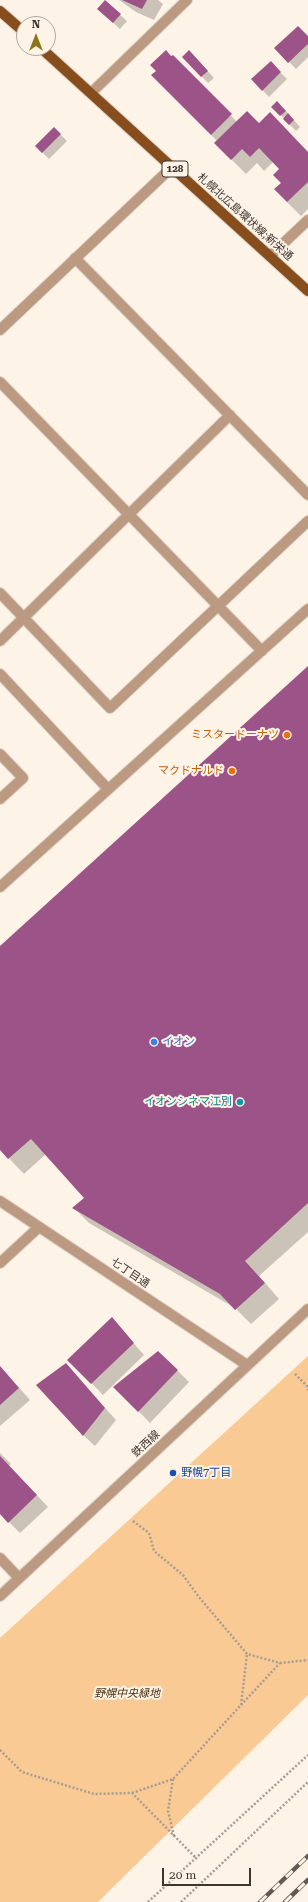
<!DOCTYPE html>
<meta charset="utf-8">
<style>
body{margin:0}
#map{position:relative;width:308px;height:1902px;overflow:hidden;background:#fef3e7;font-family:"Roboto Serif",serif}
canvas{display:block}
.north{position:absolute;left:16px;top:16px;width:40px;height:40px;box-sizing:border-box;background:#fef3e7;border:1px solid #b1a79d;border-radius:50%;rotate:0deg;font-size:11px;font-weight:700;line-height:16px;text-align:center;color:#3d362e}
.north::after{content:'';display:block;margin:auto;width:14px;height:18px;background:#8c7519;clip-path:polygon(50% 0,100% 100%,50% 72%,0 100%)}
.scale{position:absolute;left:162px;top:1868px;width:89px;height:18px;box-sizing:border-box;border:2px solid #3d362e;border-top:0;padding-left:5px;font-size:12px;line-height:14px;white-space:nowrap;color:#3d362e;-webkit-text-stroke:3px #fef3e7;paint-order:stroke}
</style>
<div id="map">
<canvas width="308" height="1902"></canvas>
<div class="north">N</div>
<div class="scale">20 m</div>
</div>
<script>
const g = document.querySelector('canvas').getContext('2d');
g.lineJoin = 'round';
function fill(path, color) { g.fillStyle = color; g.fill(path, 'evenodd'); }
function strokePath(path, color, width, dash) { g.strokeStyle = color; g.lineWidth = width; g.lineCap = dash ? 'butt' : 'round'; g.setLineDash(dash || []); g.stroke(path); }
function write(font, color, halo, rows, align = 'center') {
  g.font = font + ' "Roboto Serif","Noto Sans JP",serif'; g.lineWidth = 4; g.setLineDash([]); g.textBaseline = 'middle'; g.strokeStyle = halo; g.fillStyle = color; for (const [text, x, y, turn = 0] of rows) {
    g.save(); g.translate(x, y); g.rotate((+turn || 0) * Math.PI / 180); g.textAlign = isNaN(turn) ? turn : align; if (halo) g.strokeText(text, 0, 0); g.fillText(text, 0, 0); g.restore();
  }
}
const green = new Path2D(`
 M308,1356v339l-210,207h-98v-264z`);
const shadow = new Path2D(`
 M119,0h39l5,4 -9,16 -18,-8z
 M105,15h15l7,6 -7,8z
 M308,38v19l-12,12 -20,-21z
 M173,56l64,66 22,2 49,29v56l-7,7 -14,-14 -6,-33 -8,-7 -9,9 -7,-8 -11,11 -31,-31 2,-2 -64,-66z
 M183,57l13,1 18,20 -6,5z
 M277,69l10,10 -18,18 -17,-18z
 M273,107l11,2 16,18 -4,4z
 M54,128l13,13 -18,18 -13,-13z
 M308,668v564l-49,44 20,23 -28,25 -16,-16 -146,-85 -15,-15 12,-10 -40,-44 -22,20 -24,-25v-202z
 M112,1319l32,36 -41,40 -34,-35z
 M66,1364l50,56 -21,26 -12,-11z
 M0,1366l30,34 -30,26z
 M177,1370l12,12 -39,41 -35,-36z
 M0,1453l11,11 -2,2 39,41 -28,26 -20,-20z`);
const building = new Path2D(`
 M105,0l16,14 -8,9 -16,-14z
 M122,0h25l-5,9z
 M298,26l10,10v8l-20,19 -14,-15z
 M166,50l5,6 2,-1 59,59 -21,21 -60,-60 5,-4 -6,-6z
 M189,50l19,21 -7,6 -19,-20z
 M271,61l10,11 -19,19 -11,-12z
 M277,101l9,10 -6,5 -9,-9z
 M247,111l12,12 11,-11 38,40v30l-21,20 -13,-13 7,-6 -8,-8 6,-6 -20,-21 -9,9 -8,-8 -11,11 -17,-17z
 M288,113l6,7 -5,5 -6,-6z
 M54,127l7,7 -19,19 -7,-7z
 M308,666v537l-63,58 20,22 -30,27 -15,-16 -148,-86 12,-10 -53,-59 -23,20 -8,-9v-204z
 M112,1317l22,26 -43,41 -24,-24z
 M158,1351l20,19 -40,42 -25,-25z
 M66,1363l39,45 -22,28 -47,-51z
 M0,1366l19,22 -19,17z
 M0,1456l37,39 -29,28 -8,-9z`);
const path = new Path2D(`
 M295,1374l12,12 1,4
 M133,1521l16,12 5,18 29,24 15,21 49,58 33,9 28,-3
 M241,1705l39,-42
 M0,1750l22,22 72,22 38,-1 65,66
 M173,1779l-5,32 6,25
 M132,1793l41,-14 68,-74 6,-51
 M148,1902l160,-147
 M181,1902l127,-120`);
const minor = new Path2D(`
 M91,93l96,-93
 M270,256l38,-36
 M75,258l233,237
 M0,330l172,-163
 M0,382l262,269
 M0,593l110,115 198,-187
 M0,641l230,-226
 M0,674l108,115
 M0,754l23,24 -23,21
 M0,887l308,-278
 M0,1201l247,164
 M0,1263l39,-36
 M0,1558l19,20
 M0,1596l308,-287`);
const major = new Path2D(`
 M0,11l24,21
 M41,48l267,243`);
const rail = new Path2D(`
 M260,1902l48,-46
 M285,1902l23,-22`);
const markers = [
 [287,735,4,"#e8710a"],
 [232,771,4,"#e8710a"],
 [154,1042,4,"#3f7fe0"],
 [240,1102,4,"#0f9aa8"],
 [173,1473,4,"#1a4fb4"]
];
const shields = [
 [175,169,26]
];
const shieldNames = [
 ["128",175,169]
];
const streetNames = [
 ["札幌北広島環状線;新栄通",245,217,42],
 ["七丁目通",130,1273,34],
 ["鉄西線",146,1444,-43]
];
const foodNames = [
 ["ミスタードーナツ",279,735],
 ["マクドナルド",224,771]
];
const shopNames = [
 ["イオン",162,1042]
];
const cultureNames = [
 ["イオンシネマ江別",232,1102]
];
const transitNames = [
 ["野幌7丁目",181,1473]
];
const parkNames = [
 ["野幌中央緑地",127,1694]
];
fill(green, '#f9ca94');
fill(shadow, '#0003');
fill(building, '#9c5488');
strokePath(minor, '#dbd1c6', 12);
strokePath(major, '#dbd1c6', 12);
strokePath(path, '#a69d93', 2.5, [2, 2]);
strokePath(minor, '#bc9a82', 10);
strokePath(major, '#874d1c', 10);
strokePath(rail, '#635b52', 4.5);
strokePath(rail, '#fef3e7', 3, [9]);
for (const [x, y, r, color] of markers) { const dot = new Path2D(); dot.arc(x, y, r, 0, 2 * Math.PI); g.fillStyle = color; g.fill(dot); strokePath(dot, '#fef3e7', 1.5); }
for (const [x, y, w] of shields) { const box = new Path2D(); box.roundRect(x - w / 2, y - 8, w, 16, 3); g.fillStyle = '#fef3e7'; g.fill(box); strokePath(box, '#3d362e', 1); }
write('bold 10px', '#3d362e', null, shieldNames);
write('11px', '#3d362e', '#fef3e7', streetNames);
write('11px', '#c56008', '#fef3e7', foodNames, 'right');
write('11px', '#366cbe', '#fef3e7', shopNames, 'left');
write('11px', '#0d838f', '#fef3e7', cultureNames, 'right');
write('11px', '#164399', '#fef3e7', transitNames, 'left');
write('italic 11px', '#493010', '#fef3e7', parkNames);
</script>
